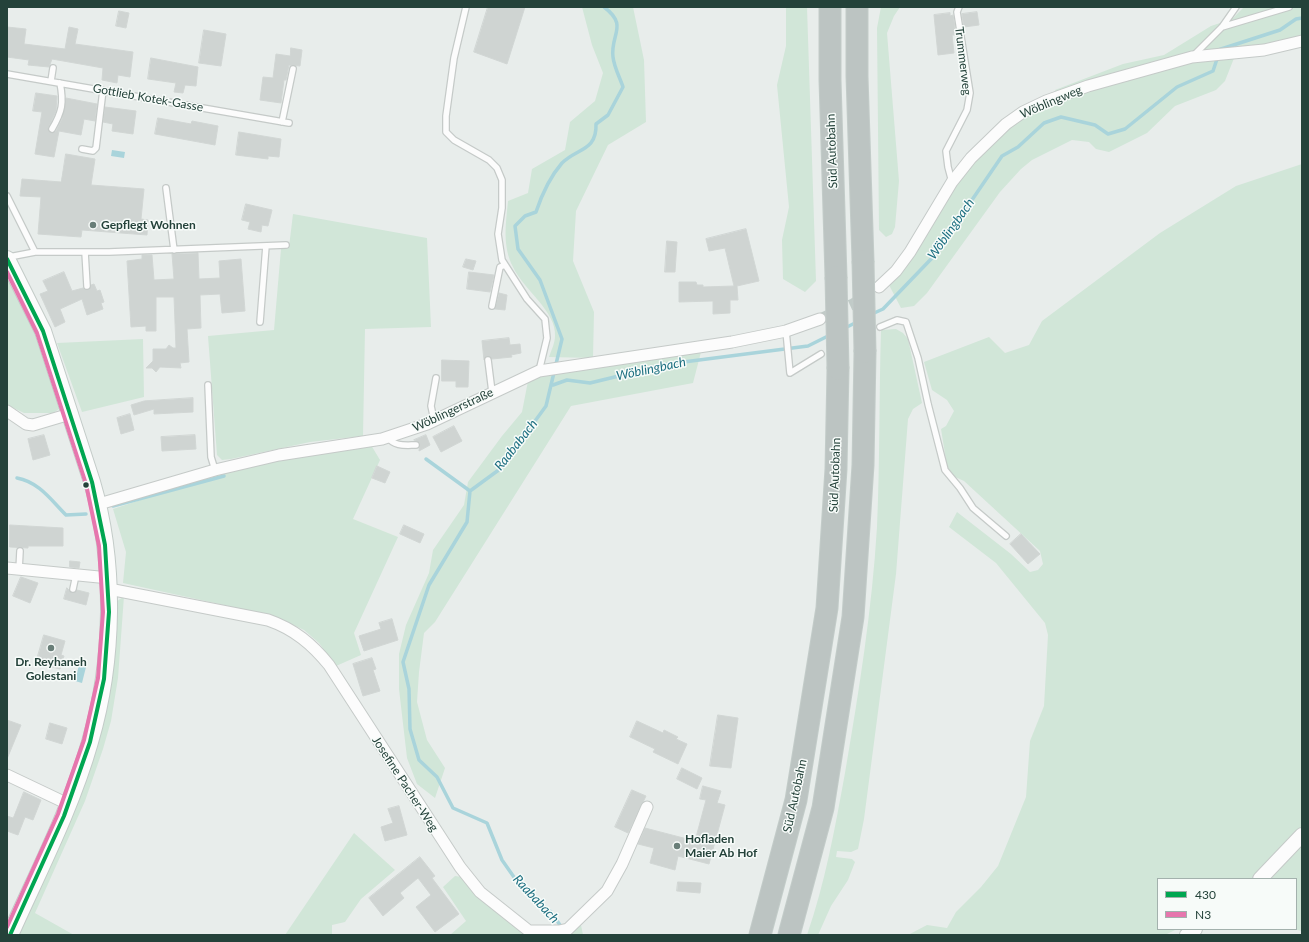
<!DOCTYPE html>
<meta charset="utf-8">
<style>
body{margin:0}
#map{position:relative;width:1309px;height:942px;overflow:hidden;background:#e8edeb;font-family:Lato,sans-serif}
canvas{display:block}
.frame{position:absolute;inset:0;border:8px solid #24423a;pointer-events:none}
.legend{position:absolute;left:1157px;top:878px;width:140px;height:52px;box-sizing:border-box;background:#f7fbf9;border:1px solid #a3b1ad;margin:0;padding:5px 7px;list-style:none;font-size:12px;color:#24423a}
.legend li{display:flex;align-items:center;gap:8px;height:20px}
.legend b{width:20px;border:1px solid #a3b1ad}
</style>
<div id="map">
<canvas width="1309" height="942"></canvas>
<div class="frame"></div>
<ul class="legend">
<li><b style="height:5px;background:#00a651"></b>430</li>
<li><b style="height:5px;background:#e676ad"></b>N3</li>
</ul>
</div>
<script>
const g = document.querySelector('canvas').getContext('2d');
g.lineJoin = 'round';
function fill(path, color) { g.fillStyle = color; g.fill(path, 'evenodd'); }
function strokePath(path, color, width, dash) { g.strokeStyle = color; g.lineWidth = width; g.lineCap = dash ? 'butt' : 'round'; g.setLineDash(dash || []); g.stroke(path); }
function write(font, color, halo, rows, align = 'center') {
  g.font = font + ' Lato,sans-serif'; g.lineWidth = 3; g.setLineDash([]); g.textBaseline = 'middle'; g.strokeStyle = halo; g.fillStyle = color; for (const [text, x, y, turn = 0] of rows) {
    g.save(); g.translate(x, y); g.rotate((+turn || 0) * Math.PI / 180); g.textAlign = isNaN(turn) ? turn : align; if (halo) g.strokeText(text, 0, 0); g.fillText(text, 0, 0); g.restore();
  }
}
const green = new Path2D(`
 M582,7h51l11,53 2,62 -38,23 -32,66 -3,50 21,51 -1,46 -44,-1c2,-6 6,-14 6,-21 2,-24 -32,-47 -42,-69 -11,-21 -7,-44 -5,-66l20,-8 4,-24 33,-19 5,-28 25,-21 8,-28 -11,-28z
 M786,7h21l9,274 -11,11 -22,-13 -1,-39 7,-33 -12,-122 9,-39z
 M881,7h19l-6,9 -7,17 12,148 -4,46 -3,7 -6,3 -7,-7 -2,-202z
 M1244,7h58v29l-39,9 -25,3 -13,33 -9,9 -41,16 -28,27 -38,19 -13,-3 -7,-7 -17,-2 -40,20 -11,9 -21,23 -73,101 -13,13 -13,2 -12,-23c34,-50 73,-121 121,-158 14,-11 31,-19 48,-25l-3,-12 68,-26 41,-9 47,-29 21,-7z
 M1302,164v767l-9,-2h3v-50h-138v50h19l-12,6h-257l19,-10 20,3 9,-16 25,-25 17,-21 28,-69 4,-56 14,-35 4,-71 -3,-12 -49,-60 -47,-36 8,-15 54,42 19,18 8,-2 5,-6 -3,-13 -76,-70 -11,-5 -6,-10 -6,-37 5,-3 8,-15 -7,-11 -15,-10 -8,-28 65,-25 16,16 24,-8 13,-24 118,-88 76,-47z
 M293,214l134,24 4,89 -66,2 -2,107 -53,6 -79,17 -9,1 -5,-5 -9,-119 66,-6 7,-81 8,-2z
 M7,276l30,57 25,74 -9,6h-29l-17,-8z
 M896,329l7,4 5,6 14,64 -9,6 -5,10 -12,155 -32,245 -6,30 -7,3 -14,-1 -1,6 16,2 3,3 -7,18 -17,26 -13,29h-11c18,-52 28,-107 38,-162 14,-82 27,-163 32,-246 3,-66 2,-132 4,-197z
 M143,339l1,58 -62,15 -25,-69z
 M701,352l-8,31 -122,23 -136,216 -11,11 -5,39 -2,30 10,38 18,28 -10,30 -18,-14 -10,-26 -8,-69v-35l7,-29 23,-52 4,-23 31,-45 4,-23 34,-46 20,-24 6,-31 15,-7z
 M371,445l9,15 -27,59 45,18 -44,96 7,22 -25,11 -17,-23 -15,-13 -30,-14 -151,-33 3,-31 -13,-43 104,-34 77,-19z
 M124,596l-6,82 -7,43 -8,28 -18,52 -50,112 39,22h-56l70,-160c21,-62 26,-109 28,-173z
 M354,833l41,37 -34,29 -16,23 -13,3v10h-47z
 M455,876l7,1 74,58h-86l16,-14 -23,-34z
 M581,925l2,10h-16z`);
const water = new Path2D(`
 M112,150l13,2 -1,6 -13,-2z
 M79,665l7,2 -4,16 -7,-2z`);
const stream = new Path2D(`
 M1218,50l62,-20 16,-11 6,-1
 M872,314l11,-5 50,-52 69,-101 16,-9 26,-24 17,-6 34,8 13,9 17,-5 52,-42 36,-16 5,-15
 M845,328l12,-6
 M553,385l14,-5 23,3 78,-19 140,-18 22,-11
 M426,459l44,32
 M17,478c22,4 34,22 49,37l20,-1
 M113,506l111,-30
 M562,928l-11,-16 -28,-22 -21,-30 -15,-37 -34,-15 -16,-31 -18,-17 -9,-31 -1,-40 -6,-27 26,-77 38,-63 3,-31 30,-22 46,-63 16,-67 -22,-59 -22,-31 -3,-23 10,-10 11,-4c6,-18 13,-34 26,-49 15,-15 35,-12 34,-39l12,-9 15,-28c-3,-9 -9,-20 -10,-30 -3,-23 16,-31 -9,-50`);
const building = new Path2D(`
 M488,7h37l-18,57 -33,-12z
 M119,11l10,2 -3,15 -10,-2z
 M977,12l2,13 -15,2 -2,-13z
 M950,13v3l3,-1 2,13v7h-3l2,18 -16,2 -4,-40z
 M7,27l19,2 -2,15 41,5 4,-22 9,2 -3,15 58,8 -3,25 -12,-2 -1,8 -15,-3 1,-12 -51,-9 -3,8 -21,-2 1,-5 -22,-3z
 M204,30l22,4 -5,32 -22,-3z
 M291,48l11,2 -2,16 -11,-1 -3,15h-2l-3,23 -21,-3 3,-23 10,1 3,-24 14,2z
 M151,58l47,9 -2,19 -11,-1 -2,8 -9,-1 2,-9 -28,-4z
 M36,93l21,3 -1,15 -8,18 4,4 4,-2 6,-12 4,-21 31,6 -2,17 -11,-2 -3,16 -22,-4 -5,26 -19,-3 7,-42 -9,-1z
 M105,107l31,4 -3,23 -21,-3 1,-7 -10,-2z
 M158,118l33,6 1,-3 26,5 -3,19 -60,-11z
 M239,132l42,7 -2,18 -11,-1v3l-32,-4z
 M66,154l29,5 -4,26 53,4 -3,30 7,1 -1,15 -65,-5 -1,7 -43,-3 3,-37 -21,-1 2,-17 39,3z
 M246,204l26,6 -4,16 -6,-1 -1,7 -13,-3 2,-7 -8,-2z
 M746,229l13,52 -22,5 1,14h-8v13l-17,1v-13l-34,1v-20h17l1,3h6v2l31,-1 -9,-38 -16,3 -3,-12z
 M667,241l10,1 -2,30h-10z
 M198,253l1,26 21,-1 -1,-17 22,-2 4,52 -23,2 -2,-19 -20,1 1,33 -14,1 2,33 -9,1 1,5 -21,-1 -4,5 -4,-4h-6l7,-7v-12h13l3,-4 4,3h3l-2,-51h-18v34h-10v-5l-15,1 -4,-66 15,-2v-4h10l2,25 20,-1 -2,-25z
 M466,259l10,2 -3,9 -10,-3z
 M64,272l8,19 11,-3 6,2 2,-5 3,-1 3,7 3,-1 4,12 -3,1 2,6 -16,6 -5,-16 -22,10 5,13 -10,5 -15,-33 8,-3 -5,-10z
 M469,272l25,3 -4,17 -23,-3z
 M499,293l8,2 -2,15 -10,-1z
 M509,338l1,7 10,-1 1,9 -10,2 1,2 -20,2 -5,-3 -3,4 -2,-19z
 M442,360l27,1 -1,26h-12v-6h-14z
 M193,398v14l-39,2v-5l-20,6 -3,-10 13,-4z
 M130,414l4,16 -13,4 -4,-16z
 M454,426l8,15 -21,11 -8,-15z
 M44,435l6,20 -17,5 -5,-21z
 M195,435l1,14 -34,2 -1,-14z
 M426,435l4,10 -11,6 1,-8 -6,-3z
 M377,466l13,6 -5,11 -13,-5z
 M10,525l53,3v18h-35v2l-18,-1z
 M404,525l20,9 -4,9 -20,-9z
 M1021,534l19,20 -12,10 -18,-20z
 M70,561l10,1 -1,6 -9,-1z
 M21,577l17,6 -8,20 -17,-7z
 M67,588l5,5 5,-3 12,3 -3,12 -22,-6z
 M392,619l6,21 -34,11 -5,-15 22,-7 -2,-6z
 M44,635l21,6 -4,14 3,1 -4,13 -24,-6z
 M372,658l4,11 -3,1 7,21 -17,5 -10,-32z
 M718,715l20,3 -7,50 -21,-2z
 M7,720l14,5 -14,34z
 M637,721l26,12 1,-3 14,7 -2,2 11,5 -9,20 -25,-12 2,-3 -25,-12z
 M50,723l17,5 -5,16 -16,-5z
 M682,768l20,10 -5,11 -20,-10z
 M703,786l18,5 -4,12 8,2 -16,59 -31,-8 -3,14 -25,-7 4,-15 -16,-4 7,-16 50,13 11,-41 -6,-1z
 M632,790l14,6 -18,37 -13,-6z
 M24,792l17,8 -8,20 -8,-3 -7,18 -11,-4v-15l6,2z
 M399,806l8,29 -22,6 -4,-14 12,-4 -5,-14z
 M420,857l15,19 -3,2 27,36 -24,18 -19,-25 15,-12 -13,-17 -18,15 4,5 -21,18 -14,-18z
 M678,882l23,1 -1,10 -23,-2z`);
const minorTunnel = new Path2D(`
 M820,319l33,-15 13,-8`);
const service = new Path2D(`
 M466,7l-12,51 -8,58v16l8,8 35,20 8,8 5,12v28l-4,26 4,26 25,39 18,20 2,19 -8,33
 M1222,27l67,-20
 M1194,55l28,-28 14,-20
 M7,74l282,49
 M51,81l2,-13
 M282,122l11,-53
 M52,129c10,-17 12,-26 8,-46
 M82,149l11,2 3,-3 7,-58
 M952,182l-4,-15 -2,-16 21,-41 3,-17 -13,-81 2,-5
 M166,188l8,62
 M7,196l28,56
 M85,252l2,34
 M9,257l26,-5h74l177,-7
 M492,306l8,-39 5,-2
 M260,322l6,-76
 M880,327l17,-7 9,2 12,36 10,46 17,66 15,18 13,20 33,28
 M786,331l4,42 31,-19
 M488,360l4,32
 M208,385l3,72 4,13
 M434,420l-3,-14 5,-28
 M388,437c6,10 18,8 28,8
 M19,570l1,-19
 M73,589l3,-14`);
const minor = new Path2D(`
 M879,287l17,-16 14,-19 42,-70 19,-24 35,-34 17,-12 23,-11 42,-15 104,-29 72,-7 38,-9
 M7,411l19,13 7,1 37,-11
 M99,504l116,-34 64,-15 103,-16 45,-15 112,-53 193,-29 54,-11 34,-12
 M7,568l102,10
 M109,589l159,31c26,9 44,24 61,45l131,202 20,25 49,39h30l9,-2 39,-38 15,-27 25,-57
 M7,775l61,29`);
const tertiary = new Path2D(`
 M1260,879l42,-44
 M1187,935l8,-6`);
const secondary = new Path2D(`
 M7,259l36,72 49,151c24,81 22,179 -2,260 -19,67 -52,130 -80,193`);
const motorway = new Path2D(`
 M830,7v73l6,197
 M857,7v69l6,185
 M760,935l36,-135 31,-192 9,-139 2,-100
 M789,935l34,-127 30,-191 10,-152 2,-113`);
const motorwayBridge = new Path2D(`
 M863,261l2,91
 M836,277l2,92`);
const bus1 = new Path2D(`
 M7,259l36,72 49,151 13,63 4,67 -5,67 -14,63 -26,74 -54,119`);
const bus2 = new Path2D(`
 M7,272l30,61 49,151 13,62 4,66 -5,66 -14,62 -26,74 -51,113`);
const markers = [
 [93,225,4,"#697e78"],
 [86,485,3.5,"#24423a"],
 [51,648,4,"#697e78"],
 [677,846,4,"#697e78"]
];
const streetNames = [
 ["Trummerweg",963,61,83],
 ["Gottlieb Kotek-Gasse",148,98,10],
 ["Wöblingweg",1051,102,-23],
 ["Süd Autobahn",832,151,-92],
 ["Wöblingerstraße",453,410,-25],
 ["Süd Autobahn",835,475,-88],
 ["Josefine Pacher-Weg",405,784,57],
 ["Süd Autobahn",795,796,-78]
];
const poiNames = [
 ["Gepflegt Wohnen",101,225],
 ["Dr. Reyhaneh",51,662,"center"],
 ["Golestani",51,676,"center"],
 ["Hofladen",685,839],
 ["Maier Ab Hof",685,853]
];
const waterNames = [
 ["Wöblingbach",951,229,-55],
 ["Wöblingbach",651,369,-12],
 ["Raababach",516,445,-52],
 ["Raababach",536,899,47]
];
fill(green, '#d1e6d8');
fill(water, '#a9d4db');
strokePath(stream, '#a9d4db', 3.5);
fill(building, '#cfd4d2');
strokePath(building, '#d1d6d4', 1);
strokePath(minorTunnel, '#c1cbc8', 11, [11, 5.5]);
strokePath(service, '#c5cac8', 8);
strokePath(minor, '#c5cac8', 13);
strokePath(tertiary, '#c5cac8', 16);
strokePath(secondary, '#c3cbc8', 18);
strokePath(motorway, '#c3ccc9', 23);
strokePath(service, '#fcfcfc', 5.5);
strokePath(minor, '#fcfcfc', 11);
strokePath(tertiary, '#fcfcfc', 14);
strokePath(secondary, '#fcfcfc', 16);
strokePath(motorway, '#bcc4c2', 21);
strokePath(motorwayBridge, '#c3ccc9', 23, []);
strokePath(motorwayBridge, '#bcc4c2', 21);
strokePath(bus1, '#00a651', 4);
strokePath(bus2, '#e676ad', 4);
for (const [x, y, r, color] of markers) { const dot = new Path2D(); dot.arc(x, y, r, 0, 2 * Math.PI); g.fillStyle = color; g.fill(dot); strokePath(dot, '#f7fbf9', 1.5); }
write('12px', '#24423a', '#f7fbf9', streetNames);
write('bold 12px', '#24423a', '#f7fbf9', poiNames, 'left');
write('italic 13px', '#1c6f80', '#f7fbf9', waterNames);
</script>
